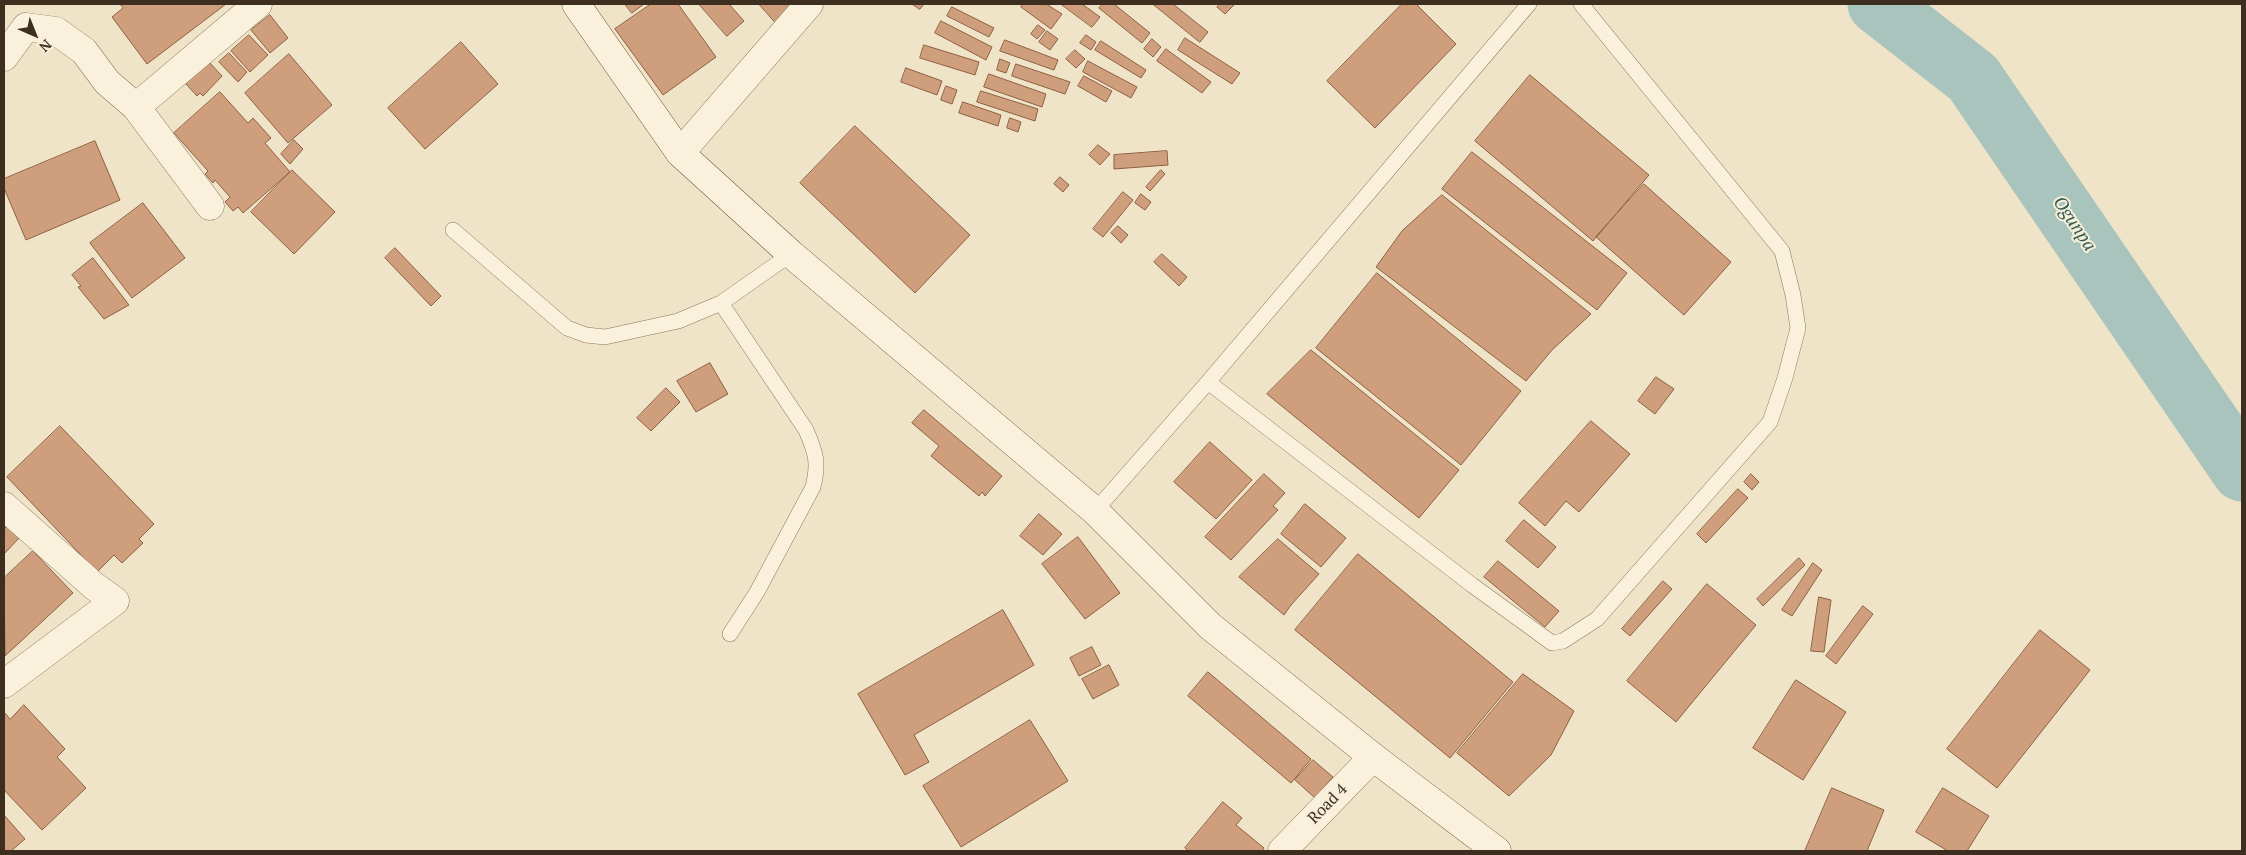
<!DOCTYPE html>
<style>
body{margin:0}
#map{position:relative;width:2246px;height:855px;overflow:hidden;background:#f0e4c8;font-family:"PT Serif",serif}
canvas{display:block}
.frame{position:absolute;inset:0;border:5px solid #3d2e20;pointer-events:none}
.north{position:absolute;left:10px;top:10px;width:50px;height:50px;-webkit-text-stroke:4px #f7eed8;paint-order:stroke;rotate:136deg;font-size:14px;font-weight:700;line-height:20px;text-align:center;color:#3d2e20}
.north::after{content:'';display:block;margin:auto;width:18px;height:22px;background:#3d2e20;clip-path:polygon(50% 0,100% 100%,50% 72%,0 100%)}
</style>
<div id="map">
<canvas width="2246" height="855"></canvas>
<div class="frame"></div>
<div class="north">N</div>
</div>
<script>
const g = document.querySelector('canvas').getContext('2d');
g.lineJoin = 'round';
function strokePath(path, color, width, dash) { g.strokeStyle = color; g.lineWidth = width; g.lineCap = dash ? 'butt' : 'round'; g.setLineDash(dash || []); g.stroke(path); }
function fill(path, color) { g.fillStyle = color; g.fill(path, 'evenodd'); }
function write(font, color, halo, rows, align = 'center') {
  g.font = font + ' "PT Serif",serif'; g.lineWidth = 4; g.setLineDash([]); g.textBaseline = 'middle'; g.strokeStyle = halo; g.fillStyle = color; for (const [text, x, y, turn = 0] of rows) {
    g.save(); g.translate(x, y); g.rotate((+turn || 0) * Math.PI / 180); g.textAlign = isNaN(turn) ? turn : align; if (halo) g.strokeText(text, 0, 0); g.fillText(text, 0, 0); g.restore();
  }
}
const river = new Path2D(`
 M1878,4l95,74 269,393`);
const building = new Path2D(`
 M120,4h106l-79,60 -35,-47 11,-9z
 M625,4h19l-12,9z
 M651,4h27l38,53 -53,38 -48,-66z
 M699,4h30l15,17 -17,15z
 M759,4h32l-15,19z
 M912,4h12l-4,5z
 M1023,4h23l16,10 -11,15 -30,-22z
 M1061,4h21l18,13 -8,10z
 M1103,4h11l36,29 -8,10 -43,-35z
 M1153,4h20l35,28 -8,10z
 M1220,4h15l-10,10 -8,-7z
 M1402,4h14l40,40 -81,84 -48,-47z
 M952,7l42,21 -5,9 -42,-21z
 M270,15l18,23 -18,15 -19,-23z
 M941,21l51,26 -6,13 -51,-27z
 M1038,25l7,5 -8,9 -6,-5z
 M1047,31l11,8 -8,11 -11,-8z
 M249,35l19,20 -18,17 -19,-21z
 M1086,35l10,7 -5,8 -11,-7z
 M1185,38l55,35 -8,11 -54,-34z
 M1152,39l9,8 -8,10 -9,-8z
 M1005,40l53,20 -4,10 -54,-19z
 M1101,41l45,29 -5,8 -46,-28z
 M461,42l37,42 -73,65 -37,-41z
 M924,45l55,17 -4,13 -55,-17z
 M1166,49l45,33 -9,11 -45,-32z
 M1075,50l10,9 -9,9 -10,-9z
 M229,53l18,19 -9,10 -19,-20z
 M289,54l43,51 -44,38 -43,-50z
 M1000,59l10,4 -4,10 -9,-3z
 M1088,61l49,26 -6,11 -48,-26z
 M209,62l13,14 -19,20 -3,-3 -3,3 -11,-12z
 M1016,64l54,18 -5,12 -53,-18z
 M906,68l36,13 -5,14 -36,-13z
 M989,74l57,20 -4,13 -58,-20z
 M1530,75l119,100 -56,66 -118,-100z
 M1084,76l28,15 -6,11 -28,-16z
 M946,86l11,4 -5,14 -11,-4z
 M981,91l57,18 -3,12 -58,-19z
 M220,92l28,31 5,-5 18,20 -6,5 25,29 -47,41 -5,-6 -5,4 -8,-9 5,-5 -15,-17 -2,3 -8,-9 3,-3 -34,-38z
 M963,102l38,13 -3,11 -39,-13z
 M1010,118l11,4 -3,10 -11,-4z
 M855,126l115,109 -55,58 -115,-110z
 M294,140l9,9 -13,15 -9,-10z
 M95,141l25,59 -94,40 -22,-52v-9z
 M1098,145l12,9 -10,11 -11,-10z
 M1167,151l1,14 -54,4v-14z
 M1472,152l155,121 -30,37 -155,-121z
 M292,170l43,42 -41,42 -43,-42z
 M1161,170l4,4 -15,17 -4,-4z
 M1060,177l9,8 -6,7 -9,-8z
 M1644,184l87,78 -47,53 -88,-78z
 M1123,192l10,8 -30,37 -10,-8z
 M1141,194l10,8 -6,8 -10,-7z
 M1442,195l149,119 -39,36 -26,31 -150,-114 26,-36z
 M143,203l42,55 -53,40 -42,-55z
 M1118,226l10,9 -7,8 -10,-10z
 M395,248l46,48 -10,10 -46,-48z
 M1162,254l25,23 -8,9 -25,-24z
 M93,258l36,47 -25,14 -26,-32 3,-1 -9,-11z
 M1377,273l144,118 -60,74 -145,-117z
 M1311,350l148,120 -40,48 -152,-124z
 M710,363l18,31 -32,18 -19,-31z
 M1656,377l18,12 -19,25 -17,-13z
 M666,388l14,14 -29,29 -14,-13z
 M924,410l78,66 -17,20 -3,-4 -3,4 -48,-40 8,-10 -27,-23z
 M1591,421l39,33 -51,58 -13,-11 -21,25 -26,-23z
 M60,426l94,98 -15,15 4,4 -21,20 -8,-8 -17,17 -90,-95z
 M1210,442l42,38 -36,39 -42,-37z
 M1264,474l21,19 -12,13 5,4 -47,50 -26,-23z
 M1751,474l8,8 -7,8 -8,-8z
 M1738,489l10,9 -42,45 -9,-9z
 M1305,504l41,34 -25,29 -40,-33z
 M1039,514l23,20 -19,21 -23,-19z
 M1524,520l32,27 -18,21 -32,-27z
 M8,525l12,12 -16,17v-24z
 M1078,537l42,56 -35,26 -43,-55z
 M1278,539l41,35 -28,31 -7,10 -45,-38z
 M33,551l40,42 -68,63 -1,-78z
 M1358,554l155,128 -63,76 -155,-128z
 M1799,558l6,7 -42,41 -6,-7z
 M1498,561l61,50 -14,16 -61,-50z
 M1813,563l9,7 -30,46 -10,-6z
 M1663,581l9,8 -42,47 -8,-7z
 M1707,584l49,41 -80,97 -49,-41z
 M1819,597l12,3 -7,52 -13,-1z
 M1863,606l10,8 -37,50 -10,-8z
 M1003,610l31,55 -120,70 15,27 -24,13 -47,-81z
 M2040,630l50,40 -93,118 -50,-39z
 M1092,647l9,18 -22,11 -9,-18z
 M1109,665l10,20 -26,14 -11,-20z
 M1208,672l103,87 -20,24 -103,-87z
 M1523,674l51,37 -23,44 -42,41 -52,-43z
 M1796,680l50,32 -43,68 -50,-32z
 M24,705l41,44 -8,8 29,31 -44,42 -38,-40v-75l1,-2 5,6z
 M1030,720l38,61 -107,66 -38,-61z
 M1313,760l20,17 -18,21 -20,-18z
 M1832,788l52,22 -17,41h-62z
 M1943,788l46,28 -22,35h-19l-32,-19z
 M1223,802l19,16 -6,7 28,23 -2,3h-73l-4,-3z
 M4,815l21,24 -14,12h-7z`);
const lane = new Path2D(`
 M453,230l114,98 19,7 19,2 73,-16 43,-18 70,-49
 M721,303l85,127c10,23 13,33 7,57l-56,105 -27,42
 M1208,382l264,203 80,58 11,-2 34,-22 173,-197 15,-44 13,-50 -5,-33 -11,-44 -201,-247
 M1095,511l113,-129 321,-378`);
const street = new Path2D(`
 M4,57l22,-30 30,4 28,20 23,31 29,25 74,99
 M136,107l122,-103
 M680,153l129,-149
 M4,506l90,80 21,15 -111,83
 M1282,851l91,-94`);
const secondary = new Path2D(`
 M576,4l104,149 111,101 304,257 115,115 163,131 124,94`);
const streetNames = [
 ["Road 4",1328,804,-46]
];
const waterNames = [
 ["Ogunpa",2074,224,56]
];
strokePath(river, '#a9c4bc', 61);
fill(building, '#cf9f7d');
strokePath(building, '#8d5f41', 1);
strokePath(lane, '#8d765c', 16);
strokePath(street, '#8d765c', 29);
strokePath(secondary, '#6f573f', 29);
strokePath(lane, '#faf1dc', 15);
strokePath(street, '#faf1dc', 28);
strokePath(secondary, '#faf1dc', 28);
write('16px', '#3d2e20', '#f7eed8', streetNames);
write('italic 18px', '#2f5d5a', '#f7eed8', waterNames);
</script>
